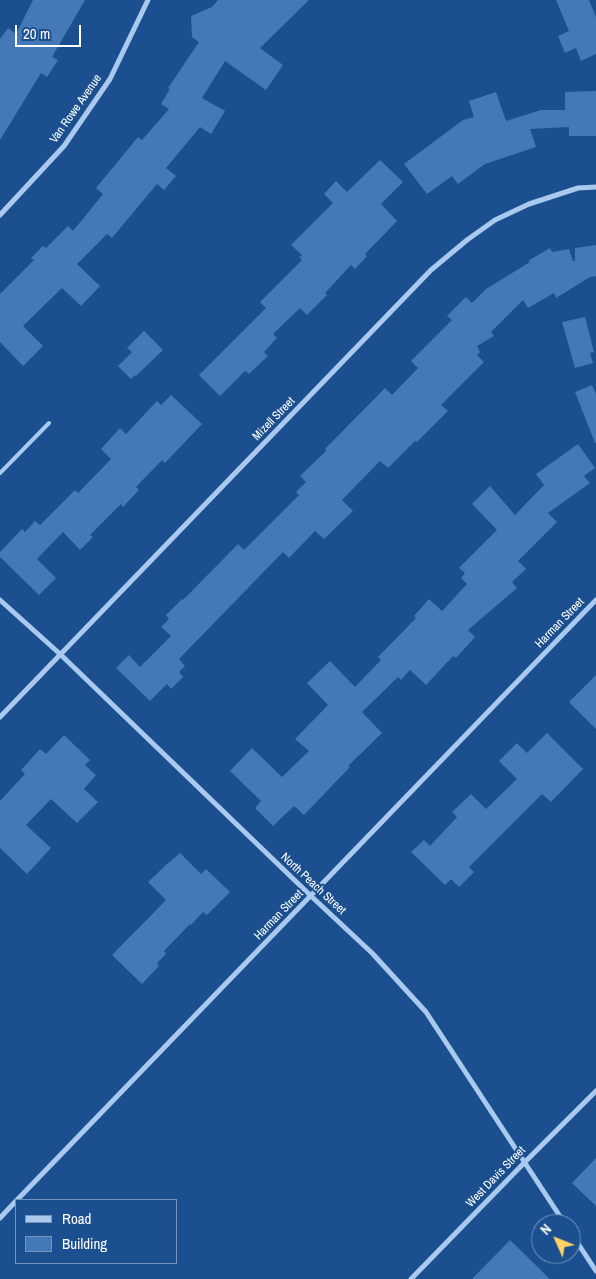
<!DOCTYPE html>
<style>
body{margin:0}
#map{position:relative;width:596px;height:1279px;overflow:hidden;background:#1b4f8f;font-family:"Archivo Narrow",sans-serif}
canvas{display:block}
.legend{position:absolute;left:15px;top:1199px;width:162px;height:65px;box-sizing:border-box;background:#1b4f8f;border:1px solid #7695bc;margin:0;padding:6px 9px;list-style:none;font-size:15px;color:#fff}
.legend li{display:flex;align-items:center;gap:10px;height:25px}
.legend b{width:25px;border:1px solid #7695bc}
.north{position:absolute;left:531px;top:1214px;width:50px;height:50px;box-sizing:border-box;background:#1b4f8f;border:1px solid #7695bc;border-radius:50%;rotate:314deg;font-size:14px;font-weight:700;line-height:20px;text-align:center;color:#fff}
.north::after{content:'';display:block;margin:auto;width:18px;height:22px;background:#ffd166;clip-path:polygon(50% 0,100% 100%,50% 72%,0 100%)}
.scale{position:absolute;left:15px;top:25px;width:66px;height:22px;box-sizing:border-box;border:2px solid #fff;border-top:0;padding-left:6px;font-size:15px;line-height:18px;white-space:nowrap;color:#fff;-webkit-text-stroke:4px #1b4f8f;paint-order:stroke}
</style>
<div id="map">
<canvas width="596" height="1279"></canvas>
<ul class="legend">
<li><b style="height:6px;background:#a9c9ee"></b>Road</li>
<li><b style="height:14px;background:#4478b7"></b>Building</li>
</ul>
<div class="north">N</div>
<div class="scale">20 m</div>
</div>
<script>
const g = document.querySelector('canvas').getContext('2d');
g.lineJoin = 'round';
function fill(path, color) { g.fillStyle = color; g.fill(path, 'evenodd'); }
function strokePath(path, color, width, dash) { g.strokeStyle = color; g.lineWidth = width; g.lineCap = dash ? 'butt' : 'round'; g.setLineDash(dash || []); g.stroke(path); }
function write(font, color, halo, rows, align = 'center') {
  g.font = font + ' "Archivo Narrow",sans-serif'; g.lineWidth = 4; g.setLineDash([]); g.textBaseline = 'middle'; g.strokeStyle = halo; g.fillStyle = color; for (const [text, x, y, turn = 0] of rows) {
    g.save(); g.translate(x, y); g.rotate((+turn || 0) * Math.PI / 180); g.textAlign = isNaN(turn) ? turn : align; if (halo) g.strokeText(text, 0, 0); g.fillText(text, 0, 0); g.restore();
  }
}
const building = new Path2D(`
 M33,0h52l-33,57 6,3 -11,17 -6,-4 -41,67v-101l8,-11 8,6z
 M218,0h91l-49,48 23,17 -17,25 -41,-29 -23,37 23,13 -14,23 -11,-7 -34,41 10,8 -12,14 -7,-6 -45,54 -5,-4 -30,30 23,22 -19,20 -19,-18 -39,38 20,20 -20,20 -23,-24v-48l34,-34 -3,-2 12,-12 3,2 22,-22 5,5 30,-37 -7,-6 42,-51 4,3 27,-31 -8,-5 9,-15 -2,-1 31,-46 -7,-5 -1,-21 21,-9z
 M556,0h33l7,17v37l-15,7 -5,-13 -11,5 -7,-17 11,-5z
 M596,91v45h-27v-9l-39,2 6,18 -51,17 -27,20 -6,-8 -25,18 -23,-30 59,-44 11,-3 -5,-16 27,-9 10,29 35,-11h24v-18z
 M380,160l23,22 -22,22 16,17 -32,33 2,2 -12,13 -4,-4 -26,28 2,2 -20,20 -7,-7 -27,26 4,4 -13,14 4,4 -19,18 -4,-3 -25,25 -21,-21 67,-67 -6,-6 42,-42 -3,-3 3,-2 -11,-10 42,-42 -9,-9 12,-13 11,11z
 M596,245v31l-6,1 -34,21 -2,-5 -26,15 -5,-8 -32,32 3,4 -17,10 3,6 -3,3 7,7 -43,43 7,6 -31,31 -2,-1 -27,27 -8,-7 -38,39 11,11 -29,28 -9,-8 -26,27 -6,-6 -104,107 6,7 -6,6 4,5 -12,12 -4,-5 -17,17 -34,-33 13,-13 11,12 31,-31 -10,-9 8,-8 -3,-4 16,-16 1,1 55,-56 6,6 55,-55 -3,-3 10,-10 -6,-6 26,-25 -1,-2 60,-61 7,7 26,-27 -7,-7 41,-41 -5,-4 19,-19 6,6 14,-14 44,-27 -2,-1 22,-13 2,4 17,-3 4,12h2v-13z
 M585,317l9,35 -4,1 3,10 -18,5 -13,-46z
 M144,331l19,19 -27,26 -1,-1 -4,4 -13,-13 14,-14 -5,-4z
 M592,385l4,9v49h-1l-20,-51z
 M171,395l31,29 -37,39 -3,-3 -26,27 3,3 -16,17 -2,-3 -31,31 3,2 -13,13 -17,-18 -26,27 19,19 -17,17 -39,-38v-5l22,-23 3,3 10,-11 5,4 35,-35 3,3 33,-34 -10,-10 19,-21 6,6 31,-33 4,4z
 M578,444l17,24 -11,8 6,7 -42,30 9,9 -39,39 8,8 -14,13 5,6 -49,42 7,7 -19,21 -3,-2 -27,29 -16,-15 -9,10 -3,-3 -36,35 20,21 -34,33 2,1 -46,48 -10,-9 -21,20 -18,-18 6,-7 -31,-30 22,-23 30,29 27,-26 -14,-12 33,-34 -21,-22 23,-22 25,26 26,-27 -3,-3 38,-39 -2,-2 15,-17 13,12 25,-27 -6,-6 4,-5 -6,-5 38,-38 -25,-26 18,-18 25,29 29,-30 -8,-11z
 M596,675v54l-27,-27z
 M547,733l36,36 -32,33 -9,-8 -73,73 5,5 -15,15 -8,-8 -6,6 -34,-33 13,-12 6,6 27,-29 -5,-5 19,-18 15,15 31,-30 -18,-18 18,-18 10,10z
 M64,735l26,25 -5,5 11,10 -12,14 14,13 -21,21 -26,-24 -25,26 25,23 -24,26 -27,-26v-47l25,-27 -4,-4 19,-21 6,5z
 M180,853l21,21 5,-5 24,23 -23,23 -4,-3 -12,13 -1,-1 -26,27 2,3 -9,9 2,3 -17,18 -30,-29 54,-55 -18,-18 19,-18z
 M596,1158v48l-24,-23z
 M510,1240l40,39h-78z`);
const lane = new Path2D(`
 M0,473l49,-50`);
const street = new Path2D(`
 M0,215l64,-69 46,-67 38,-79
 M0,600l60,54 251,242 61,57 54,59 139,212
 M0,717l431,-447 36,-30 28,-20 34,-16 49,-16 18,-1
 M17,1200l579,-600
 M0,1218l16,-17
 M571,1233l25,38
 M411,1279l114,-117 71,-71`);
const streetNames = [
 ["Van Rowe Avenue",76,109,-55],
 ["Mizell Street",274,419,-46],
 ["Harman Street",560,623,-46],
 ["North Peach Street",313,884,43],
 ["Harman Street",279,915,-46],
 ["West Davis Street",496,1177,-46]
];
fill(building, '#4478b7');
strokePath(lane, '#a9c9ee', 4);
strokePath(street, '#a9c9ee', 5);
write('12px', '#fff', '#1b4f8f', streetNames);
</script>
